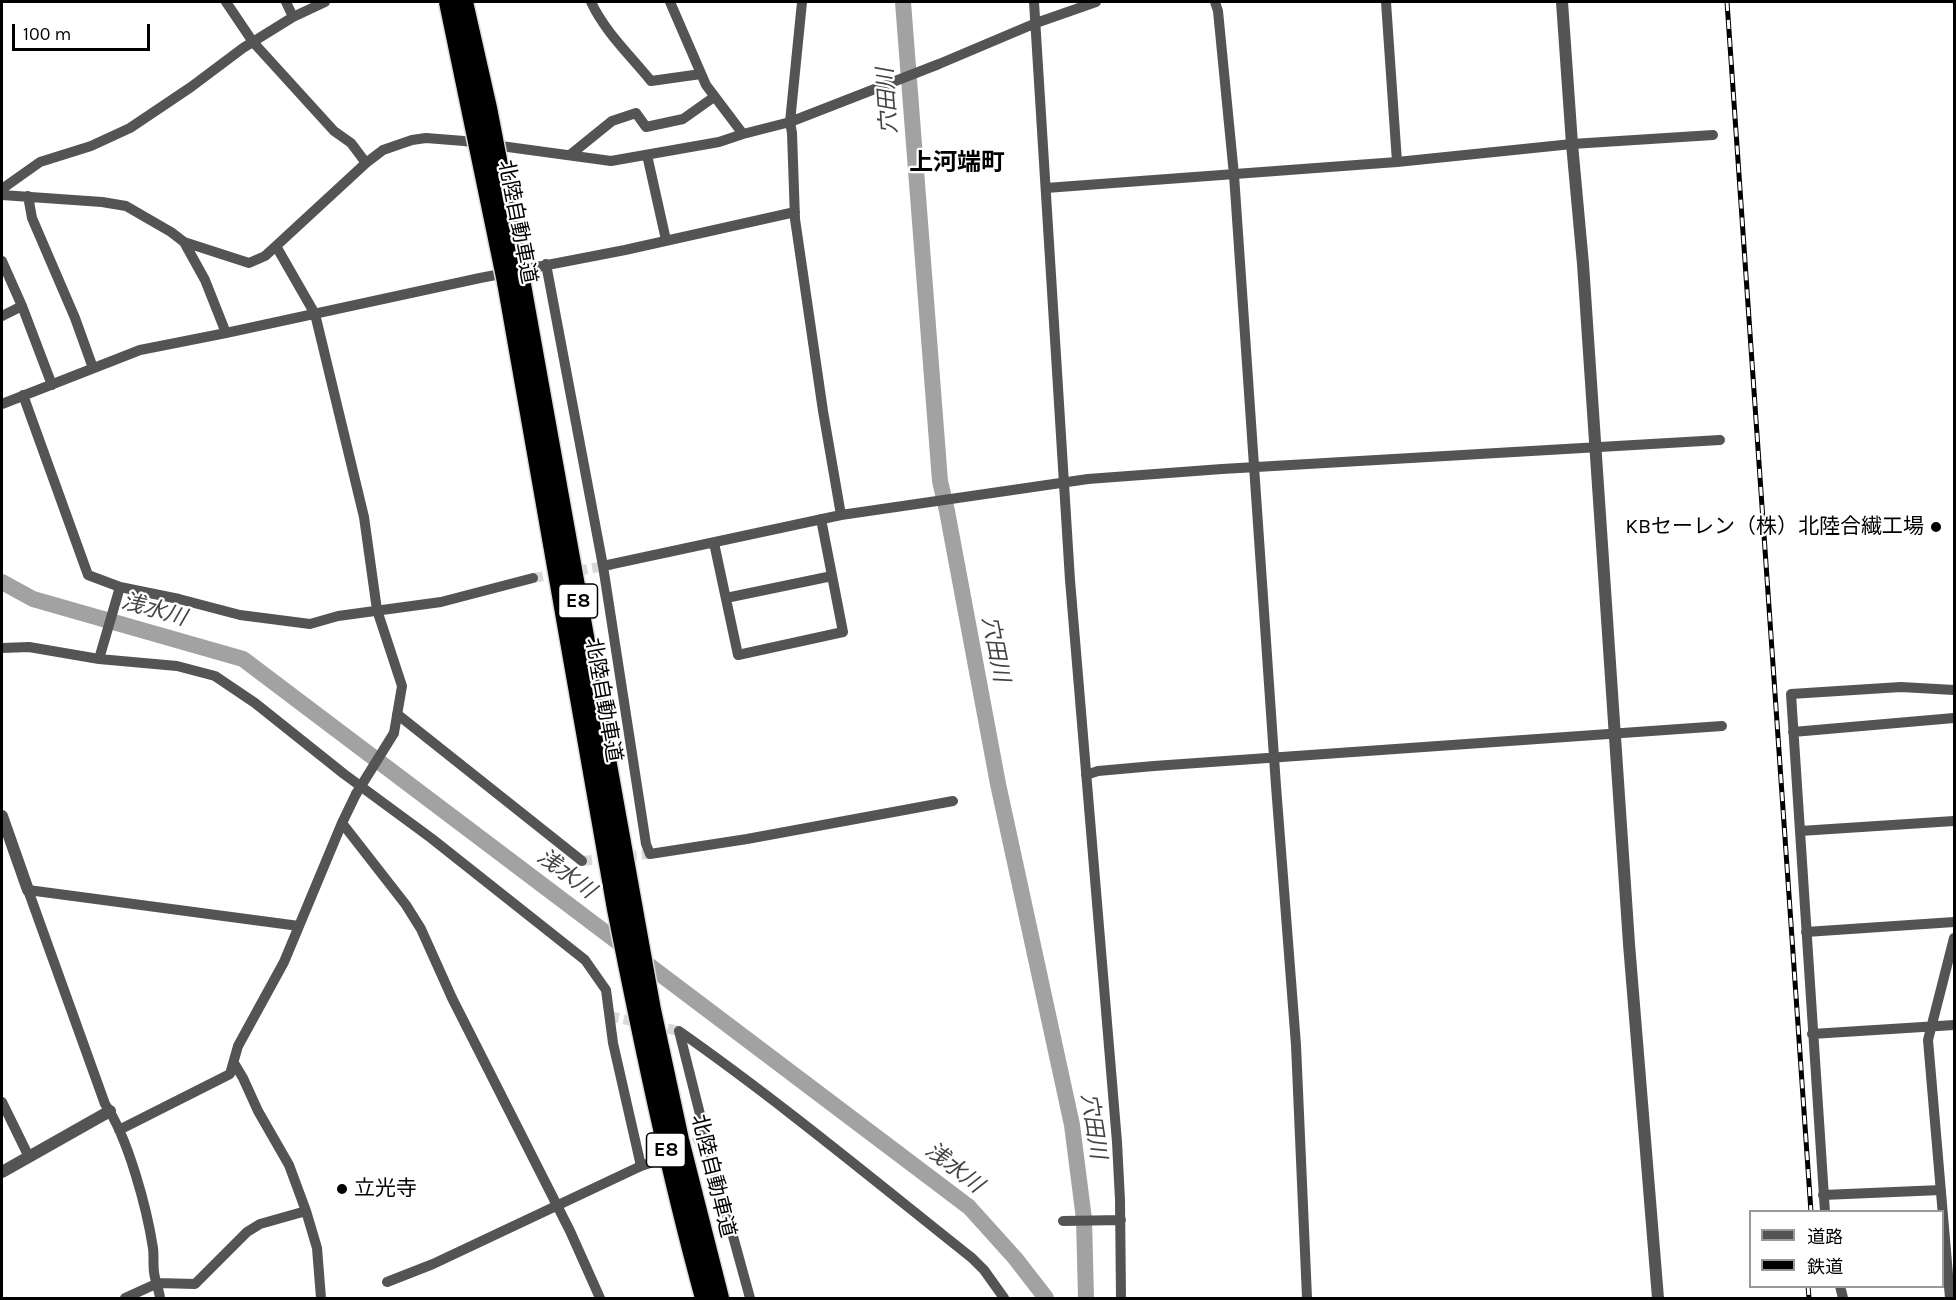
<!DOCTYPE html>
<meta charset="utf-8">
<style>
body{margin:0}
#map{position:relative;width:1956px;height:1300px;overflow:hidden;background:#fff;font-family:Karla,"Noto Sans JP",sans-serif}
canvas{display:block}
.frame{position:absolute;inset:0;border:3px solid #000;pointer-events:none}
.legend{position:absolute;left:1749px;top:1210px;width:195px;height:78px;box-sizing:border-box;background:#fff;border:2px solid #999;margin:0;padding:8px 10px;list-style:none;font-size:18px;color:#000}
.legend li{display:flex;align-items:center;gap:12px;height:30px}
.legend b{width:30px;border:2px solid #999}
.scale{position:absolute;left:12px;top:24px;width:138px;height:27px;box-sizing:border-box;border:3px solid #000;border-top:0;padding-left:8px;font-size:18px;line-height:21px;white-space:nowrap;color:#000;-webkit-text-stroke:4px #fff;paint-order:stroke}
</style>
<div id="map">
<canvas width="1956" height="1300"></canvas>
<div class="frame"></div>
<ul class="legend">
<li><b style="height:8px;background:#545454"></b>道路</li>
<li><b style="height:8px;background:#000"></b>鉄道</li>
</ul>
<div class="scale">100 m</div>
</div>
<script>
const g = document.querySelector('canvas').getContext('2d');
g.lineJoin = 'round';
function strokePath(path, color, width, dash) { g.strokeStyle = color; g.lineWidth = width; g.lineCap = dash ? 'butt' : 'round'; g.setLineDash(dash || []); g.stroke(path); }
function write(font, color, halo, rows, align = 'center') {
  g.font = font + ' Karla,"Noto Sans JP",sans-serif'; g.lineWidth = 4.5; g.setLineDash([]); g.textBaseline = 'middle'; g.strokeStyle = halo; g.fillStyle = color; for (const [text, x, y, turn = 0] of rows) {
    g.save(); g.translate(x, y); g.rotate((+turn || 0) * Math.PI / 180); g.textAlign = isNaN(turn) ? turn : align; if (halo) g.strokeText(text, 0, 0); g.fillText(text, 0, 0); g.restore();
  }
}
const river = new Path2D(`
 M903,2l37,479 7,30 51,273 74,341 12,94 2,79
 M2,582l31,17 210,60 726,548 46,51 31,40`);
const minorTunnel = new Path2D(`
 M533,578l79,-13
 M582,861l68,-7
 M609,1016l70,15
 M653,1162l47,-22`);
const minor = new Path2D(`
 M226,2l27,40 81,89 17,12 15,20
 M286,2l7,15
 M591,2c14,30 39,53 60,79l50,-7
 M670,2l36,83 37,49
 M802,2l-12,120 2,11 3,86 28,192 18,104
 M1034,2l36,578 47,562 3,58 1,98
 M1215,2l3,9 16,164 42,611 20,259 11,253
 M1386,2l11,160
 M570,155l42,-34 24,-8 10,14 37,-8 31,-22
 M647,155l19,85
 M1046,188l351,-26 175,-18 141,-9
 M2,189l38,-27 51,-16 39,-18 61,-41 52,-39 50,-31 32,-15
 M2,195l100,7 24,4 45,26 13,10 65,21 16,-7 11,-10 90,-83 17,-13 29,-10 14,-2 38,3 147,20 108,-19 24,-8 47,-12 149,-58 97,-41 60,-21
 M28,196l4,22 43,100 18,50
 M184,242l21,38 21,53
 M276,246l39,68 8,33 41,170 13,93 25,76 -8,47
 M2,261l20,45 30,79
 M546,264l57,302 43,278 4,10 97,-15 206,-38
 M2,316l20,-10
 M23,395l65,180 32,12 59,12 61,16 70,9 28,-8 103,-14 92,-24
 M2,404l138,-54 86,-17 254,-55 145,-28 170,-38
 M714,543l24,112 105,-23 -22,-113
 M603,566l238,-51 247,-36 134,-10 498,-29
 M726,598l106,-22
 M2,648l27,-1 70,12 78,7 38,10 40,27 89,71 87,64 154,122 21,30 7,53 28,123
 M99,659l21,-72
 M397,714l185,147
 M1793,732l161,-14
 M1086,775l12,-4 56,-5 568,-40
 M342,823l64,82 15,24 31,69 118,233 30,67
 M1800,831l154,-10
 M1806,932l148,-10
 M679,1031c101,71 196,150 293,227l12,12 20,28
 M679,1031l27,107 44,160
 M1812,1034l142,-9
 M234,1063l9,15 15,33 31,54 17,46 11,37 4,50
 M2,1102l27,55
 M119,1130l111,-56 8,-28 46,-84 58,-139 14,-29
 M1823,1195l118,-5
 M1825,1212l-34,-518 110,-7 53,3
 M1063,1221l58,-1
 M387,1282l46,-18 208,-98 12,-4
 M1840,1286l3,12
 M125,1298l33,-15 37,1 52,-52 13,-8 46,-13
 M160,1298c-1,-9 -5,-17 -6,-26 -1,-8 0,-16 -1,-24 -6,-39 -25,-111 -48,-144l-77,-214 271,36
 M1950,1298l-22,-258 26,-102`);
const tertiary = new Path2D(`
 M1562,2l10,142 11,120 46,680 29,354
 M2,816l26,74
 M2,1172l108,-61`);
const motorway = new Path2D(`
 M521,279l131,731 28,130 40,158
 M506,282l110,627c26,131 53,261 88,389`);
const rail = new Path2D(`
 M1727,2l84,1210
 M1808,1286l1,12`);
const minorBridge = new Path2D(`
 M356,794l38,-61`);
const motorwayBridge = new Path2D(`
 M448,2l58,280
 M464,2l24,106 33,171`);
const markers = [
 [1936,527,6,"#000"],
 [342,1189,6,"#000"]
];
const shields = [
 [578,601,39],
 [666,1150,39]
];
const shieldNames = [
 ["E8",578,601],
 ["E8",666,1150]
];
const streetNames = [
 ["北陸自動車道",517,222,79],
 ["北陸自動車道",603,700,80],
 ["北陸自動車道",713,1176,76]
];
const poiNames = [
 ["KBセーレン（株）北陸合繊工場",1924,527],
 ["立光寺",354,1189,"left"]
];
const waterNames = [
 ["穴田川",888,101,-94],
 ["浅水川",154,610,16],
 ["穴田川",995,649,79],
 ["浅水川",566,874,37],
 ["穴田川",1093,1126,81],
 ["浅水川",954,1168,38]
];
const quarterNames = [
 ["上河端町",957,163]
];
strokePath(river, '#a2a2a2', 16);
strokePath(minorTunnel, '#d9d9d9', 10, [10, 5]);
strokePath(motorway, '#dbdbdb', 21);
strokePath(minor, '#545454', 10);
strokePath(tertiary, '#545454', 12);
strokePath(motorway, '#000', 18);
strokePath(rail, '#000', 5);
strokePath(rail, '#fff', 3, [9]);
strokePath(motorwayBridge, '#dbdbdb', 21, []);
strokePath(minorBridge, '#545454', 10);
strokePath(motorwayBridge, '#000', 18);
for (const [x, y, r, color] of markers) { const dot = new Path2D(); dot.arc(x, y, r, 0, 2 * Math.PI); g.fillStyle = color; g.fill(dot); strokePath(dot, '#fff', 2); }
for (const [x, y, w] of shields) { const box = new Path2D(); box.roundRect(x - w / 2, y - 17, w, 34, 4.5); g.fillStyle = '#fff'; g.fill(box); strokePath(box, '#000', 1.5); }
write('bold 20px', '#000', null, shieldNames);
write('21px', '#000', '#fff', streetNames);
write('21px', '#000', '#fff', poiNames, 'right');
write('italic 22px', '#434343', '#fff', waterNames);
write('bold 24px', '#000', '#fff', quarterNames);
</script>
